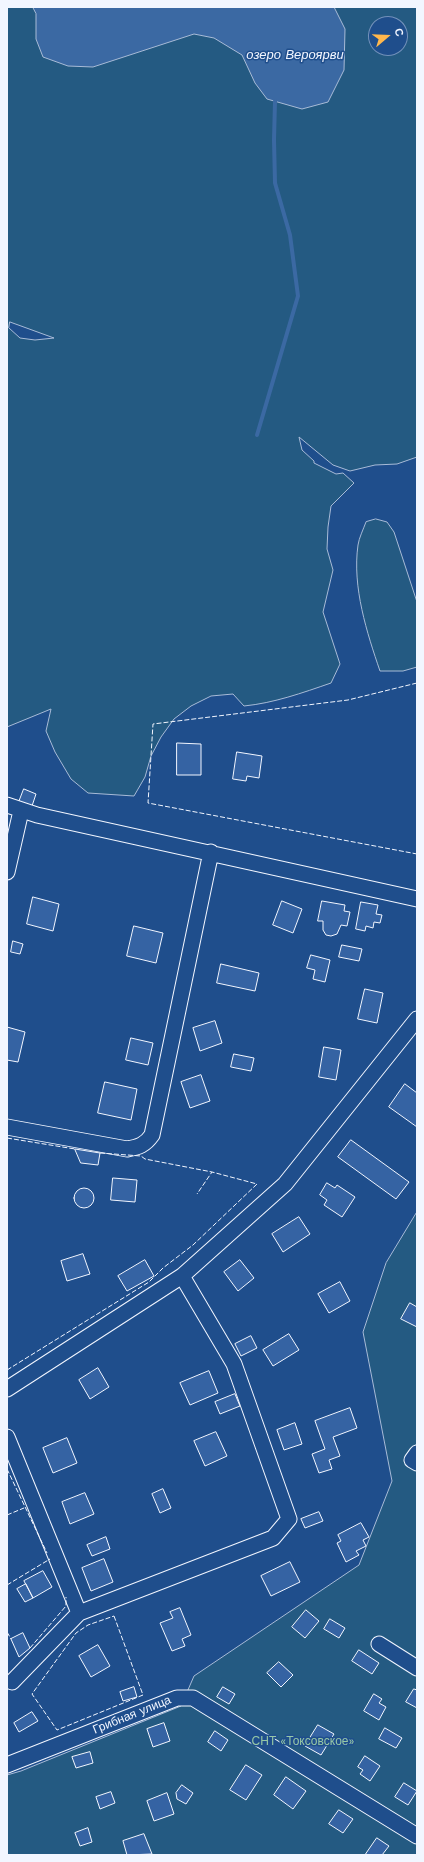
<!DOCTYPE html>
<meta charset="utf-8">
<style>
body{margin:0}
#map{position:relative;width:424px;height:1862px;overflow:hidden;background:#1f4e8c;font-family:"Work Sans",sans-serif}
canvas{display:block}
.frame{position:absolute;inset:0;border:8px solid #f2f6ff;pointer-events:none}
.north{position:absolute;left:368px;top:16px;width:40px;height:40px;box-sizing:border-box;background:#1f4e8c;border:1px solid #7391ba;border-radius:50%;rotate:71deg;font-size:11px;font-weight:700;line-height:16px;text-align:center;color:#f2f6ff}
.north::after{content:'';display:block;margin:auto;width:14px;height:18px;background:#ffb74d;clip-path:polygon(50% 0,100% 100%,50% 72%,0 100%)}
</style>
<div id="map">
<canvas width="424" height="1862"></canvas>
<div class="frame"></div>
<div class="north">С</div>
</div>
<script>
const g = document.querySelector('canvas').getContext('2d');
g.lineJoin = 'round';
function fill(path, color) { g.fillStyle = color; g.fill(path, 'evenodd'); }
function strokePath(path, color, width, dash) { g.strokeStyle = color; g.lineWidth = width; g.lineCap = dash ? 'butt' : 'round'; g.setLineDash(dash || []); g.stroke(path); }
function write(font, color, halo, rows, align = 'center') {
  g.font = font + ' "Work Sans",sans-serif'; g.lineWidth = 3; g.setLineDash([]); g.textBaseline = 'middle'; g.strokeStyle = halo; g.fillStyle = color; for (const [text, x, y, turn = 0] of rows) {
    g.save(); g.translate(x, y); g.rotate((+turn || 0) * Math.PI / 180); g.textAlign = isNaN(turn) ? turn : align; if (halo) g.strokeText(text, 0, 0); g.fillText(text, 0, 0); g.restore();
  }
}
const green = new Path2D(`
 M7,7h410v450l-20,7 -22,1 -25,6 -17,-6 -34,-28 3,13 12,11v2l22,11 7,-1 11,10 -23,23 -3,21 -1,22 6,21 -10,42 17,52 -9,19c-29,10 -57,20 -87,23l-11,-12 -22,2 -20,10 -17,13 -13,18 -10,19 -6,21 -11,19 -46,-3 -17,-14 -16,-27 -9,-21 5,-22 -44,18zM376,24h24v24h-24zM10,322l44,16 -19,2 -15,-2 -11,-10z
 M376,519l11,3 7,10 23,70v65l-14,4h-23c-13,-38 -28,-84 -22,-126 1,-7 5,-15 8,-23z
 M417,1212v643h-410v-80l14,-4 160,-65 13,-30 165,-111 33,-84 -29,-149 23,-69z`);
const water = new Path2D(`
 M33,7h301l11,22 -1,41 -16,32 -26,7 -35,-10 -12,-16 -13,-28 -28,-17 -20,-4 -101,33 -25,-1 -25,-9 -7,-18v-25z`);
const stream = new Path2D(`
 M257,435l41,-139 -8,-61 -15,-52 -1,-43 1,-39`);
const building = new Path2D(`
 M177,743l24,1v31h-24z
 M237,752l25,4 -3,22 -12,-2 -1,5 -13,-2z
 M24,789l12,5 -4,12 -13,-4z
 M33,897l26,7 -6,27 -26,-7z
 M282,901l20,8 -9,24 -20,-8z
 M322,901l23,4 -1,6 6,1 -3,14 -6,-1 -4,9 -6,2 -5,-1 -3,-5v-9h-5z
 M361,902l17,3 -2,9 6,1 -2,8 -6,-1 -1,6 -7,-2 -1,5 -9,-2z
 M134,926l29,7 -7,30 -29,-7z
 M13,941l10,3 -3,10 -9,-2z
 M342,945l20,4 -3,12 -20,-4z
 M311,955l19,5 -5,22 -12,-3 2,-9 -8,-2z
 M221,964l38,9 -4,18 -38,-8z
 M365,989l18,4 -6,30 -19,-4z
 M215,1021l7,22 -22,8 -7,-23z
 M7,1027l18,5 -7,30 -11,-2z
 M131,1038l22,5 -5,22 -22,-5z
 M324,1047l17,3 -5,30 -17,-3z
 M234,1054l20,4 -3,13 -20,-4z
 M201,1075l9,26 -20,7 -9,-26z
 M105,1082l32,7 -6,31 -33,-7z
 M405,1084l12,9v34l-28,-20z
 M351,1140l58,42 -13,17 -58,-42z
 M75,1149l25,4 -2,12 -17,-2z
 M113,1178l24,2 -2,22 -24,-2z
 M327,1183l8,5 2,-3 18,12 -13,20 -18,-12 3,-5 -7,-5z
 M74 1198a10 10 0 1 1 20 0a10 10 0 1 1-20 0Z
 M299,1217l11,17 -27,18 -11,-18z
 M83,1254l7,20 -23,7 -6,-20z
 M145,1260l9,16 -27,15 -9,-15z
 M240,1260l14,18 -16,13 -14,-19z
 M340,1282l10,19 -21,12 -11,-19z
 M410,1303l7,4v20l-16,-8z
 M289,1334l10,16 -26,16 -10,-16z
 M251,1336l6,12 -16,8 -6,-12z
 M98,1368l11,19 -19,12 -11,-19z
 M209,1371l9,22 -28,12 -10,-22z
 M235,1394l5,12 -20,8 -5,-12z
 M350,1408l7,20 -24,9 7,19 -11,4 3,9 -13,4 -7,-19 13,-5 -10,-28z
 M295,1423l7,21 -18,6 -7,-20z
 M216,1432l11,24 -22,10 -11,-25z
 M67,1438l10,25 -24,10 -10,-25z
 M163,1489l8,19 -11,5 -8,-19z
 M85,1493l9,21 -24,10 -8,-22z
 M319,1512l4,9 -18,7 -4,-9z
 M361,1523l8,14 -6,3 3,6 -10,5 3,4 -13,7 -9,-19 4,-2 -3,-6z
 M106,1537l4,12 -18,7 -5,-11z
 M104,1559l9,23 -22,9 -9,-23z
 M290,1562l10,20 -29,14 -10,-20z
 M43,1571l9,16 -19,11 -9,-17z
 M26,1584l7,14 -8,4 -8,-13z
 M180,1608l11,27 -9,4 3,7 -13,5 -12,-28 13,-5 -3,-6z
 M306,1610l13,11 -14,17 -13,-11z
 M330,1619l15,9 -6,10 -15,-9z
 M23,1633l7,15 -11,9 -8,-18z
 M98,1645l12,21 -19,11 -12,-21z
 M359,1650l20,13 -7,11 -20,-13z
 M279,1662l14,13 -12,12 -14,-14z
 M134,1687l3,10 -14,4 -3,-9z
 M223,1687l12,7 -6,10 -12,-7z
 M414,1689l3,1v18l-11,-6z
 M374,1694l8,5 -3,4 7,4 -7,13 -15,-9z
 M32,1712l6,9 -19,11 -5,-9z
 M164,1723l6,18 -17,6 -6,-18z
 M318,1725l16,9 -13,21 -16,-9z
 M385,1728l17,10 -6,10 -17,-9z
 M215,1731l13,9 -7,11 -13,-9z
 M90,1752l3,11 -17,5 -4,-11z
 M365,1756l15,10 -10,15 -10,-7 3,-4 -5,-3z
 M246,1765l16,10 -16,25 -16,-10z
 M286,1777l20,14 -13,18 -19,-14z
 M404,1783l13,8 -9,14 -13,-8z
 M182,1785l11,8 -7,11 -9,-5 -1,-6z
 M111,1792l4,11 -15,6 -4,-12z
 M167,1793l7,21 -20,7 -7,-20z
 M339,1810l14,9 -10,14 -14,-9z
 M88,1828l4,14 -12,4 -5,-13z
 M144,1834l8,20 -25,1 -4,-14z
 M377,1838l12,8 -7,9h-14l-2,-1z`);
const minor = new Path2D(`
 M7,805l30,10 380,84
 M7,872l14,-61
 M7,1127l120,22c12,-2 18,-4 25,-14l59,-283
 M7,1389l175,-113 103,-92 132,-165
 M7,1437l72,176 -67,69
 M417,1453l-5,7 5,3
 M79,1613l194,-75 16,-19 -55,-155 -52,-88
 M379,1644l38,24
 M7,1765l170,-67h16l224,138`);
const fence = new Path2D(`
 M417,683l-69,17 -195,24 -5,79 269,51
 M7,1138l68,11
 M100,1153l41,3 4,3 67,13 -15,22
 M7,1370l142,-88 14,-14 30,-23 64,-61 -45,-12
 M7,1469l40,84
 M7,1515l17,-7
 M7,1585l43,-26
 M114,1616l29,79 -86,35 -25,-36 44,-61 12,-8z
 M7,1632l4,7
 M30,1648l36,-42v-9`);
const streetNames = [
 ["Грибная улица",132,1715,-22]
];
const parkNames = [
 ["СНТ «Токсовское»",303,1741]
];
const waterNames = [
 ["озеро Вероярви",295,55]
];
fill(green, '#245a82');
strokePath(green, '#a8bbd7', 1);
fill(water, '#3b69a3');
strokePath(water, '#a8bbd7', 1);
strokePath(stream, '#3b69a3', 4);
fill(building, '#3563a3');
strokePath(building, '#f2f6ff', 1);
strokePath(minor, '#f2f6ff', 17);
strokePath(minor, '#1f4e8c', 15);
strokePath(fence, '#f2f6ff', 1, [5, 2]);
write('12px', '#f2f6ff', '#1f4e8c', streetNames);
write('12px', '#97c8a6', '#1f4e8c', parkNames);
write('italic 13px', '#f2f6ff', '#1f4e8c', waterNames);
</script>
